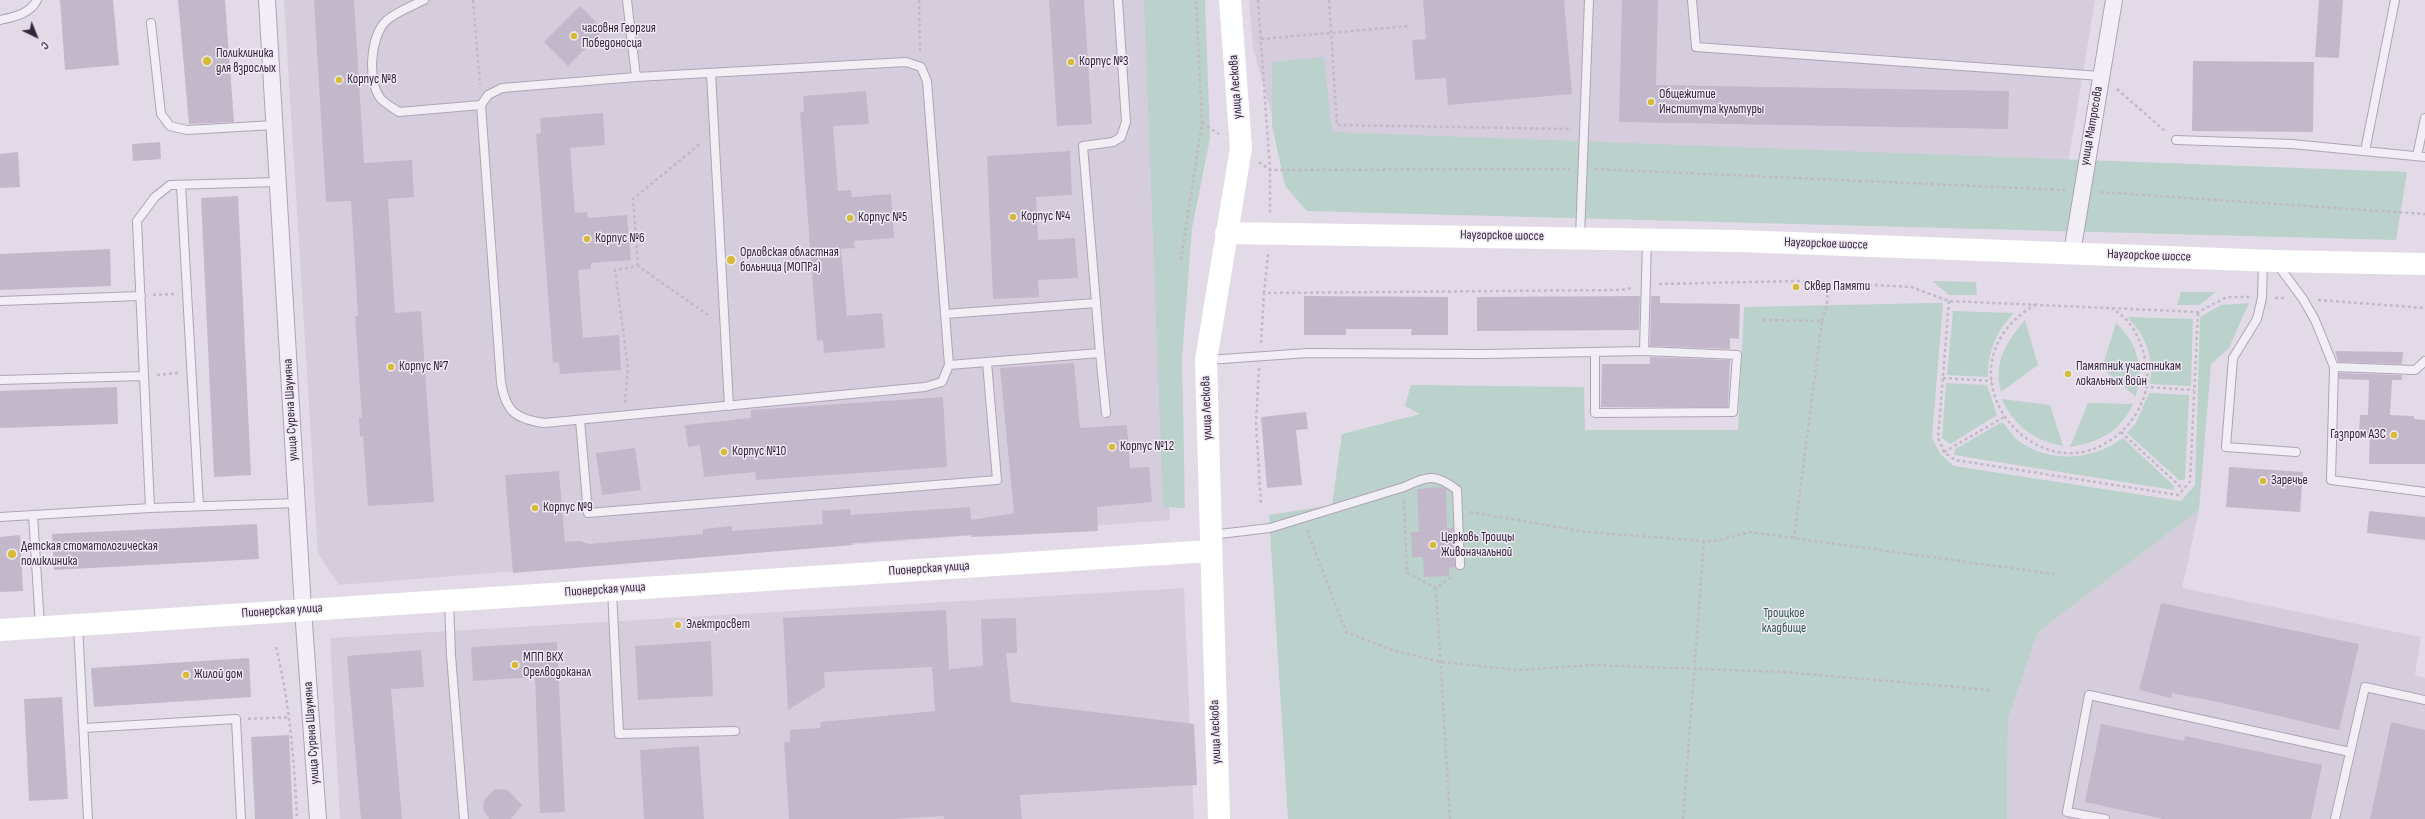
<!DOCTYPE html>
<meta charset="utf-8">
<style>
body{margin:0}
#map{position:relative;width:2425px;height:819px;overflow:hidden;background:#e2dbe7;font-family:"Sofia Sans Condensed",sans-serif}
canvas{display:block}
.north{position:absolute;left:16px;top:16px;width:40px;height:40px;-webkit-text-stroke:3px #f0eaf4;paint-order:stroke;rotate:137deg;font-size:11px;font-weight:700;line-height:16px;text-align:center;color:#34243d}
.north::after{content:'';display:block;margin:auto;width:14px;height:18px;background:#34243d;clip-path:polygon(50% 0,100% 100%,50% 72%,0 100%)}
</style>
<div id="map">
<canvas width="2425" height="819"></canvas>
<div class="north">С</div>
</div>
<script>
const g = document.querySelector('canvas').getContext('2d');
g.lineJoin = 'round';
function fill(path, color) { g.fillStyle = color; g.fill(path, 'evenodd'); }
function strokePath(path, color, width, dash) { g.strokeStyle = color; g.lineWidth = width; g.lineCap = dash ? 'butt' : 'round'; g.setLineDash(dash || []); g.stroke(path); }
function write(font, color, halo, rows, align = 'center') {
  g.font = font + ' "Sofia Sans Condensed",sans-serif'; g.lineWidth = 3; g.setLineDash([]); g.textBaseline = 'middle'; g.strokeStyle = halo; g.fillStyle = color; for (const [text, x, y, turn = 0] of rows) {
    g.save(); g.translate(x, y); g.rotate((+turn || 0) * Math.PI / 180); g.textAlign = isNaN(turn) ? turn : align; if (halo) g.strokeText(text, 0, 0); g.fillText(text, 0, 0); g.restore();
  }
}
const built = new Path2D(`
 M284,0h869l17,520 -831,65 -21,-31z
 M1249,0h846l-29,175 -784,-25 -29,-101z
 M2199,510l-17,78 239,49 -6,38 10,3v141h-418l1,-100 30,-87z
 M1184,588l10,231h-854l-10,-181z`);
const green = new Path2D(`
 M1144,0h61l5,138 -18,90 -10,131 3,149 -22,-1z
 M1324,57l8,75 1075,40 -11,68 -1089,-29 -22,-25 -13,-61v-63z
 M1932,281l44,1 1,13h-28z
 M2181,292h35l-17,13h-22z
 M1935,303h8l-11,134 8,17 14,12 227,35 14,-16 5,-168 21,-12 28,-2 -20,45 -18,16 -12,146 -161,122 -30,87 -1,100h-719l-19,-304 63,-10 10,-71 78,-20 -15,-8 6,-21 173,2 1,43h153l6,-123z
 M1953,311l61,2c-18,19 -26,38 -26,64l-41,-2z
 M2127,317l66,2 -2,67 -41,-2c4,-26 -4,-49 -23,-67z
 M2025,320l13,45 -37,27c-8,-31 5,-49 24,-72z
 M2116,323c24,23 26,43 20,74l-34,-29z
 M1946,383l41,2 10,30 -47,29 -8,-6z
 M2149,393l40,2 -4,85h-6l-52,-47 9,-10z
 M2002,399l48,6 13,41c-29,-5 -49,-20 -61,-47z
 M2088,403l45,1c-13,28 -33,38 -63,43z
 M2002,422c5,5 9,12 14,17 32,25 76,22 107,-1l51,48v4l-220,-35 1,-6z`);
const building = new Path2D(`
 M60,0h53l6,65 -54,5z
 M178,0h47l9,122 -45,2z
 M314,0h40l10,163 48,-3 2,37 -26,2 7,114 26,-2 13,191 -66,4 -5,-70 -3,1 -1,-19h3l-7,-102h3l-7,-115 -25,1z
 M1049,0h35l8,124 -35,2z
 M1423,0h141l8,94 -124,11 -2,-27 -31,2 -3,-40 14,-1z
 M1622,0h36l-2,85 353,6 -1,38 -389,-7z
 M2319,0h24l-4,58 -24,-1z
 M580,6l24,24 -36,36 -24,-24z
 M2193,61l121,1 -1,70 -121,-1z
 M866,91l3,33 -36,2 5,65 13,-1 1,7 39,-3 3,44 -40,3 1,7 -14,1 6,67 35,-3 3,35 -61,5 -1,-13 -6,1 -17,-229h4l-1,-16z
 M603,113l2,32 -35,3 5,65 12,-1 1,6 39,-3 4,45 -40,3v6l-13,1 5,68 36,-3 2,35 -61,4 -1,-12 -6,1 -17,-229 5,-1 -1,-15z
 M160,142l1,17 -28,2 -1,-17z
 M1070,151l2,44 -36,2 2,43 37,-2 3,40 -40,2 1,17 -46,2 -6,-143z
 M18,152l2,35 -20,1v-34z
 M238,196l13,279 -37,2 -13,-279z
 M110,249l1,37 -111,4v-36z
 M1304,296l144,1v38h-37l1,-6h-66v6h-42z
 M1640,296l-1,34 -162,1v-34z
 M1651,296h9v7l80,1 -1,35 -9,-1v11l-80,-3z
 M2335,351l68,1 -1,12 -64,-2z
 M1650,357l80,3 -2,47h-127l1,-43h48z
 M1074,363l6,65 47,-3 3,43 19,-1 3,35 -55,5 1,24 -127,6 1,-2 -120,8 1,2 -340,28 -8,-98 54,-4 6,71 15,-1 9,3 114,-10v-5l28,-3 1,5 91,-7 -1,-13 28,-2v6l120,-8 1,13 43,-7 -14,-145z
 M2339,373l63,2v5h-10l-2,35 24,1v3l11,1v44h-56l1,-30 -11,-1 1,-18h8l1,-35 -30,-1z
 M117,387l1,37 -118,4v-37z
 M943,397l4,70 -191,13 -1,-8 -51,5 -4,-32 -12,2 -3,-22 66,-7v-8z
 M1306,412l2,17 -12,1 6,55 -35,3 -6,-71z
 M635,448l6,42 -39,5 -6,-42z
 M2229,467l74,5 -3,40 -74,-5z
 M1444,487l2,2 1,39h6l2,39 -6,1v8l-25,1 -1,-20h-11l-1,-25h8l-2,-43z
 M2369,511l56,6v23l-58,-7z
 M257,524l2,35 -205,11 -2,-36z
 M20,535l3,56 -23,1v-55z
 M2161,603l198,41 -20,86 -121,-28 -46,-9 -1,5 -32,-8z
 M946,610l3,59 34,-3 -2,-47 35,-1 1,35h-11l5,49 183,22 3,61 -177,10 2,24h-78v-3l-50,3h-105l-5,-77h6v-12l30,-2 1,-6 114,-11 -3,-44 -108,5 1,15 -37,23 -5,-92z
 M711,641l2,55 -75,4 -3,-54z
 M557,642l8,170 -25,1 -5,-136 -62,4 -2,-34z
 M421,650l3,37 -33,2 11,130h-41l-14,-163z
 M249,658l2,39 -157,10 -3,-39z
 M62,697l6,102 -39,2 -5,-102z
 M2391,722l34,8v89h-55z
 M2101,724l83,17 1,-5 137,29 -11,54h-148l-78,-17z
 M289,735l4,84h-38l-4,-82z
 M699,746l5,73h-60l-4,-69z
 M504,789l6,3 12,13 -11,14h-22l-6,-10 1,-9 10,-10z`);
const path = new Path2D(`
 M473,0l7,85
 M919,0l1,52
 M1258,0l12,170v45
 M1329,0l8,125 235,4
 M1261,39l148,-13
 M2117,89l49,43
 M1202,123l17,11
 M1259,162l11,8 300,-1
 M1595,169l470,21
 M2100,192l325,22
 M1181,260l21,-137 -6,-123
 M638,266l-5,-67 68,-56
 M1659,284l140,-3 112,6 38,14 249,11 29,-15h23
 M1264,293l4,-39
 M153,295l21,-1
 M2275,298h11
 M2318,300l107,8
 M1949,301l-11,137 6,14 11,8 223,35 12,-13 8,-170
 M2036,304c-111,66 8,205 88,125 14,-14 25,-36 23,-57 -2,-23 -13,-53 -35,-63
 M1763,320l59,1 -28,217
 M1822,321l5,-16 1,-22
 M1261,343l3,-50 357,-3 11,-2
 M1259,368l-3,55 5,81
 M157,375l21,-2
 M1943,378l49,3
 M2145,387l49,3
 M625,403l3,-36 -13,-97 23,-4 73,51
 M2121,432l62,57
 M1944,452l60,-35
 M1404,501l3,72 29,15 17,-12
 M1470,512l117,20 117,9h10l36,-9 304,42
 M1307,530l39,102 46,18 49,12 77,8 74,-5 192,7 206,18
 M1436,588l14,231
 M276,647c14,57 18,113 21,172
 M248,719l42,-2
 M1683,819l21,-278`);
const service = new Path2D(`
 M424,0c-12,6 -28,12 -38,21 -16,16 -19,61 -5,78 5,5 12,9 18,13l82,-7
 M627,0l9,77
 M1692,0l4,47 405,29
 M0,20c14,-3 30,-6 37,-20
 M151,23l10,91 9,12 17,4 87,-5
 M906,62l15,5 6,14 22,284 -7,17 -17,5 -381,36c-29,-4 -38,-12 -43,-40l-20,-278 7,-10 14,-7 134,-11z
 M711,73l18,333
 M2176,140l116,4 133,13
 M2365,151l30,-151
 M2417,156l8,-38
 M278,182l-108,3 -15,12 -18,24 13,287 147,-5
 M181,185l18,321
 M1580,237l9,-237
 M2263,262l-1,36 -5,21 -24,39 -7,89 70,5
 M2277,264l26,35 12,21 19,47 -3,113 94,12
 M0,301l141,-5
 M1096,303l-13,-157 30,-4 8,-5 5,-15 -8,-122
 M945,314l151,-11 4,50
 M1595,352v61l138,-1 4,-57 -93,-4
 M1208,360l100,-7 177,1 159,-3 3,-110
 M949,365l151,-12 6,60
 M2334,367l81,3 10,-9
 M0,380l144,-4
 M580,420l8,93 409,-33 -10,-118
 M33,515l7,111
 M0,517l150,-9
 M1211,535l59,-7 134,-41c23,-11 32,-14 53,3l3,75
 M612,590l7,144 116,-3
 M449,602l2,53 13,164
 M78,625l10,194
 M84,728l152,-9 5,100
 M2105,819l-38,-7 22,-117 261,57
 M2335,819l30,-132 60,13`);
const minor = new Path2D(`
 M267,0l36,609 15,210
 M2072,253l42,-253`);
const secondary = new Path2D(`
 M1226,233l512,8 537,20 150,3
 M0,630l1210,-79
 M1219,819l-13,-459 35,-212 -11,-148`);
const markers = [
 [574,36,4,"#d6bc36"],
 [207,61,5,"#d6bc36"],
 [1071,62,4,"#d6bc36"],
 [339,80,4,"#d6bc36"],
 [1651,102,4,"#d6bc36"],
 [1013,217,4,"#d6bc36"],
 [850,218,4,"#d6bc36"],
 [587,239,4,"#d6bc36"],
 [731,260,5,"#d6bc36"],
 [1796,287,4,"#d6bc36"],
 [391,367,4,"#d6bc36"],
 [2068,374,4,"#d6bc36"],
 [2394,435,4,"#d6bc36"],
 [1112,447,4,"#d6bc36"],
 [724,452,4,"#d6bc36"],
 [2263,481,4,"#d6bc36"],
 [535,508,4,"#d6bc36"],
 [1433,545,4,"#d6bc36"],
 [12,554,5,"#d6bc36"],
 [678,625,4,"#d6bc36"],
 [515,665,4,"#d6bc36"],
 [186,675,4,"#d6bc36"]
];
const poiNames = [
 ["часовня Георгия",582,29],
 ["Победоносца",582,44],
 ["Поликлиника",216,54],
 ["для взрослых",216,69],
 ["Корпус №3",1079,62],
 ["Корпус №8",347,80],
 ["Общежитие",1659,95],
 ["Института культуры",1659,110],
 ["Корпус №4",1021,217],
 ["Корпус №5",858,218],
 ["Корпус №6",595,239],
 ["Орловская областная",740,253],
 ["больница (МОПРа)",740,268],
 ["Сквер Памяти",1804,287],
 ["Корпус №7",399,367],
 ["Памятник участникам",2076,367],
 ["локальных войн",2076,382],
 ["Газпром АЗС",2386,435,"right"],
 ["Корпус №12",1120,447],
 ["Корпус №10",732,452],
 ["Заречье",2271,481],
 ["Корпус №9",543,508],
 ["Церковь Троицы",1441,538],
 ["Живоначальной",1441,553],
 ["Детская стоматологическая",21,547],
 ["поликлиника",21,562],
 ["Электросвет",686,625],
 ["МПП ВКХ",523,658],
 ["Орелводоканал",523,673],
 ["Жилой дом",194,675]
];
const streetNames = [
 ["улица Лескова",1236,87,-94],
 ["улица Матросова",2092,126,-80],
 ["Наугорское шоссе",1502,236,1],
 ["Наугорское шоссе",1826,244,2],
 ["Наугорское шоссе",2149,256,2],
 ["улица Лескова",1207,408,-92],
 ["улица Сурена Шаумяна",291,410,-93],
 ["Пионерская улица",929,569,-4],
 ["Пионерская улица",605,590,-4],
 ["Пионерская улица",282,611,-4],
 ["улица Лескова",1216,732,-92],
 ["улица Сурена Шаумяна",312,733,-94]
];
const parkNames = [
 ["Троицкое",1784,614],
 ["кладбище",1784,629]
];
fill(built, '#d6cddc');
fill(green, '#bbd1cb');
fill(building, '#c3b8ca');
strokePath(service, '#aea4b4', 10);
strokePath(minor, '#aea4b4', 18);
strokePath(path, '#c1b9c5', 2.5, [3, 3]);
strokePath(service, '#f2eef5', 8);
strokePath(minor, '#f2eef5', 16);
strokePath(secondary, '#fff', 22);
for (const [x, y, r, color] of markers) { const dot = new Path2D(); dot.arc(x, y, r, 0, 2 * Math.PI); g.fillStyle = color; g.fill(dot); strokePath(dot, '#f0eaf4', 1.5); }
write('13px', '#34243d', '#f0eaf4', poiNames, 'left');
write('13px', '#34243d', '#f0eaf4', streetNames);
write('13px', '#315a52', '#f0eaf4', parkNames);
</script>
